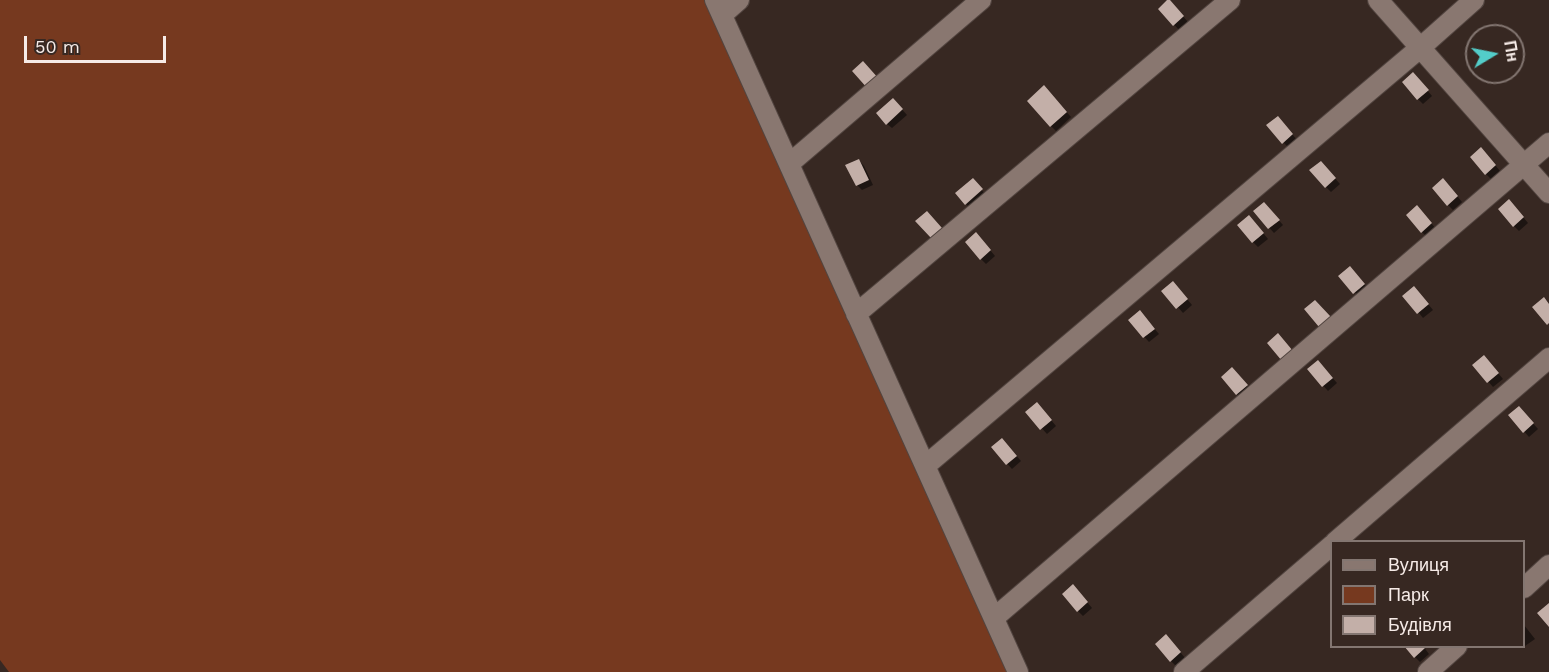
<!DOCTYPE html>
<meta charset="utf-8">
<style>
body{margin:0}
#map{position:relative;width:1549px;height:672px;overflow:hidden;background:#372822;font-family:"Work Sans",sans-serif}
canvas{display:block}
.legend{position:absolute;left:1330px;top:540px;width:195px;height:108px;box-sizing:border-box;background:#372822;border:2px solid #837671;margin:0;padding:8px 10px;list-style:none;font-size:18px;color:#f6ebe7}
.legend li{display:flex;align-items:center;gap:12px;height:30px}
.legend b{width:30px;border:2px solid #837671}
.north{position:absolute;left:1465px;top:24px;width:60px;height:60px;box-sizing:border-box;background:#372822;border:2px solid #837671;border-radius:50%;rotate:80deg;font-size:16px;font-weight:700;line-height:24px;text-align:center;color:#f6ebe7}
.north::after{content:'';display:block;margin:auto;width:21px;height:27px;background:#53cdc9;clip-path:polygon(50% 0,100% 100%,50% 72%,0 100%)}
.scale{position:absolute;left:24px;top:36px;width:142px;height:27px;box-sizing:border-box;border:3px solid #f6ebe7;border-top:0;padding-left:8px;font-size:18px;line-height:21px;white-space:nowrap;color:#f6ebe7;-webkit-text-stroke:4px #372822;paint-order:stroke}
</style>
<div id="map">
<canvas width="1549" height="672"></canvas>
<ul class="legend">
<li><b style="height:8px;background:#897770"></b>Вулиця</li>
<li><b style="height:16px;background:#76391f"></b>Парк</li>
<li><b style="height:16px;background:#c3afa8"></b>Будівля</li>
</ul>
<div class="north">Пн</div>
<div class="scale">50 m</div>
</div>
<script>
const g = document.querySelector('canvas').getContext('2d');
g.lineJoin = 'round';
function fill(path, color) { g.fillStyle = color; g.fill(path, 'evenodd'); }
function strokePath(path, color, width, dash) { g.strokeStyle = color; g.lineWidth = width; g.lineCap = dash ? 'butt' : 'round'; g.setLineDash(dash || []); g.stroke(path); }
const green = new Path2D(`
 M0,0h715l303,672h-1009l-9,-12z`);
const shadow = new Path2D(`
 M1174,6l14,16 -9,8 -19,-21z
 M1418,79l14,17 -9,8 -5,-5z
 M1049,92l22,25 -15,14 -5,-5z
 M898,105l9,10 -15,13 -5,-4z
 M1283,123l14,17 -9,7 -5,-5z
 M1486,154l14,17 -9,8 -5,-5z
 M859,160l5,6 9,19 -11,5 -5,-5z
 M1326,168l14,16 -9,8 -5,-5z
 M977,185l9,10 -15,14 -5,-5z
 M1448,185l14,17 -9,8 -5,-5z
 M1514,206l14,17 -9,8 -5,-5z
 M1269,209l14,16 -9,8 -19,-21z
 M1422,212l14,17 -9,8 -5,-5z
 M1254,222l14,17 -10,8 -5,-5z
 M981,239l14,17 -9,8 -5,-5z
 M1355,273l14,17 -9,8 -19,-22z
 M1178,288l14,17 -9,8 -19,-22z
 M1419,293l14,17 -10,8 -4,-5z
 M1145,318l14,16 -10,8 -19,-21z
 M1489,362l14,17 -10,8 -19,-22z
 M1323,367l14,16 -9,8 -19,-21z
 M1237,374l14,17 -9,8 -5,-5z
 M1042,409l14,17 -9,8 -20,-22z
 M1524,413l14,16 -9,8 -19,-22z
 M1007,445l14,16 -9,8 -19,-21z
 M1078,591l14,17 -9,8 -5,-5z
 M1524,625l11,14 -10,7 -1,-1z
 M1171,641l14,17 -9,8 -5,-5z
 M1423,646l6,8 -9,8 -5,-5z`);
const building = new Path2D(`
 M1167,0h3l14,16 -11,10 -15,-17z
 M863,61l16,18 -11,10 -16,-18z
 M1413,72l16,18 -12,10 -15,-18z
 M1044,85l23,27 -17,15 -23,-26z
 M893,98l10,11 -17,16 -10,-12z
 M1278,116l15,18 -11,10 -16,-19z
 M1481,147l15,18 -11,10 -15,-18z
 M859,159l10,21 -13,6 -11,-21z
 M1321,161l15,17 -11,10 -16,-18z
 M973,178l10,11 -18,16 -10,-12z
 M1443,178l15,18 -11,10 -15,-18z
 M1509,199l15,18 -11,10 -15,-18z
 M1264,202l16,18 -12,9 -15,-18z
 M1417,205l15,18 -11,10 -15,-18z
 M927,211l15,17 -11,10 -16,-17z
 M1249,215l15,18 -12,10 -15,-18z
 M976,232l15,18 -11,10 -15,-18z
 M1350,266l15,18 -12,10 -15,-18z
 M1173,281l15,18 -12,10 -15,-18z
 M1414,286l15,18 -12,10 -15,-18z
 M1544,297l5,7v19l-2,2 -15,-18z
 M1315,300l16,17 -12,10 -15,-18z
 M1140,310l15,19 -12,9 -15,-18z
 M1278,333l15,18 -11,10 -15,-18z
 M1484,355l15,18 -12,10 -15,-18z
 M1318,360l15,18 -11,9 -15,-18z
 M1232,367l16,18 -12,10 -15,-18z
 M1037,402l15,18 -12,10 -15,-18z
 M1519,406l15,17 -11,10 -15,-18z
 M1002,438l15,18 -11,9 -15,-18z
 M1073,584l15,18 -11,10 -15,-18z
 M1549,603v24l-12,-14z
 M1166,634l15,18 -11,10 -15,-18z
 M1404,646h20l1,2 -11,10z`);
const minor = new Path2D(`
 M715,0l303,672
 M1378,0l171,193
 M722,15l17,-15
 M789,164l192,-164
 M856,314l374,-314
 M925,466l495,-418 54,-48
 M1335,542l214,-184
 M1524,588l25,-23
 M994,618l555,-475
 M1184,672l148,-127
 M1428,672l29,-26`);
fill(green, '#76391f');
fill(shadow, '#0007');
fill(building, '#c3afa8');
strokePath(minor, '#524540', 22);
strokePath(minor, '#897770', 20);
</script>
